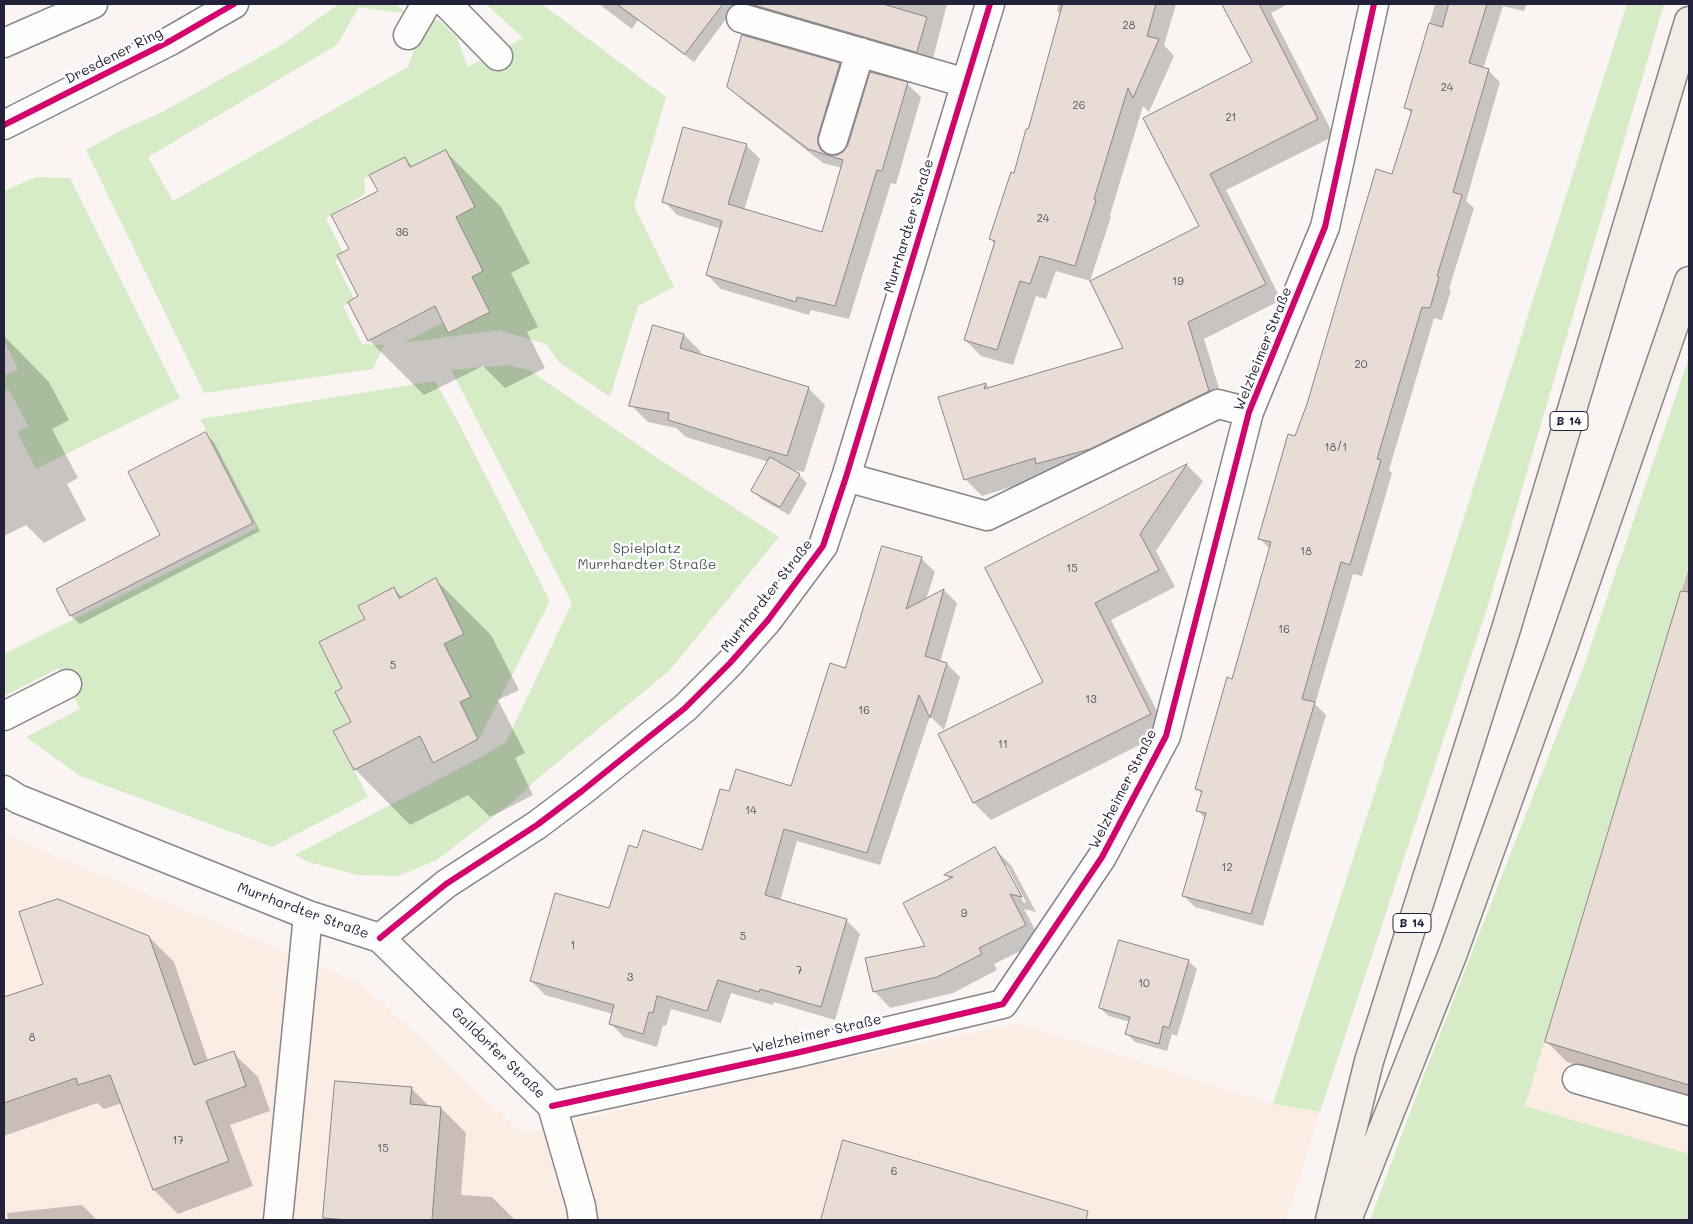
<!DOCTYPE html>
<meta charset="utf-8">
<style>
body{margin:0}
#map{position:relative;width:1693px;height:1224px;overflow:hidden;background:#faf5f2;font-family:Mali,sans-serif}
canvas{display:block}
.frame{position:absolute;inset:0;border:5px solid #22223b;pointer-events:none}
</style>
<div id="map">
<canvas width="1693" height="1224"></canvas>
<div class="frame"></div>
</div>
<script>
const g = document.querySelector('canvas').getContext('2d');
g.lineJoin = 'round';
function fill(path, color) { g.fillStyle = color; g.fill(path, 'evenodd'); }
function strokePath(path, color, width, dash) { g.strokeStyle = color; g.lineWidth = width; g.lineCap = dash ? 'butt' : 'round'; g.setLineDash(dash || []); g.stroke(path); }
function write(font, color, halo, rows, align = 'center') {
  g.font = font + ' Mali,sans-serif'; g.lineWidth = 5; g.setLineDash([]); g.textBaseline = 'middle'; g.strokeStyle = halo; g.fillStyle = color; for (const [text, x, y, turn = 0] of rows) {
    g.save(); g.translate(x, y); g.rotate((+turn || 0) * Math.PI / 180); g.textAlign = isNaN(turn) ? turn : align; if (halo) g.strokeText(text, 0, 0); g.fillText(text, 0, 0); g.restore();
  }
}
const built = new Path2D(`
 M1689,563v591l-164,-47z
 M4,834l357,149 161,150 248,-59 249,-51 254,81 47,8 -34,108h-1282z`);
const green = new Path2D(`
 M339,4h56l13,10 -49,-7 -22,38 -189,112 25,44 235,-134 12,-33 3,-16 17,3 17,17 11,29 55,-29 -37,-34h56l124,93 -32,109 40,81 -36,19 -28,91 -51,-35 -13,-18 -47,-14 -96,13 39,-20 6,11 42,-22 -18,-35 11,-6 -28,-53 20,-11 -30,-57 -35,17 -5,-10 -41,22 1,15 -39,24 17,35 -8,8 20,39 -12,6 19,38 22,1 -11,24 -169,24 -118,-243 30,-17 46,-21 118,-66z
 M1627,4h37l-175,598 -169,510 -47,-8 169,-518z
 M36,177l34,1 110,220 -144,71 -19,-37 11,-6 -19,-36 -5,2v-16l14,-7 -14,-29v-149z
 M1689,357v206l-164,543 164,48v66h-319l54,-145 161,-412z
 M507,365l22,5 127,87 123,80 -110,134 -132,108 -22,21 -78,60 -39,16 -40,-1 -50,-13 -13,-7 186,-98 25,-15 66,-139 -121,-233z
 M435,381l23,41 92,179 -71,138 -19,-37 10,-5 -27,-53 21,-10 -28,-56 -37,20 -5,-10 -36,18 7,13 -46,24 23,45 -6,4 15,30 -18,9 35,66 -96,50 -192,-71 -54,-39 54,-28 -21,-41 -55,28v-42l253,-126 -57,-109z`);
const shadow = new Path2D(`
 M599,4h138l-43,58 -56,-42 -6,9z
 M752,4h195l-16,62 -165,-48z
 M1059,4h117l-12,41 10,11 -25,56 -6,-6 -33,109 1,2 -21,64 -34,-10 -10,28 -10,-3 -23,69 -32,-9 -16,-16 30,-96 -5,-5 39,-108 32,-116 -4,-4z
 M1223,4h65l-17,9 63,123 -108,54 55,110 -77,39 21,69 -176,67 -67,21 -17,-17 -25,-81 46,-14 4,5 135,-41 75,-121 -55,-109 108,-55z
 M1435,4h92l-3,7 -21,-5 -20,63 5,1 12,12 -34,119 8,7 -25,81 2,1 -9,30 -8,-2 -45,152 3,3 -30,103 -9,-2 -38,130 11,11 -63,211 -68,-19 -12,-12 23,-76 -9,-9 5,-16 -5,-6 36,-108 37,-131 -11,-11 134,-362 19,-62 -6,-7z
 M840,64l13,14 -22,72v6h6l7,-3 63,-69 14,13 -25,87 -5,-1 -42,136 -38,-9 -2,5 -88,-26 -14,-14 14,-46 -44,-14 -13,-14 82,-56 14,14 -16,51 79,23 19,-65 -19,-5 -81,-63 -14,-14z
 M445,151l56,56 29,56 -19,10 27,54 -11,5 18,36 -40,20 -22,-22 -59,29 -55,-55 -19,-90 30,-58 25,-34 8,9z
 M684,335l17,17 -1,3 108,33 17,17 -21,67 -15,-3 10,6 8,8 -18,32 -28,-16 -8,-8 16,-29 -83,-25 -10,-9 -28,-6 -17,-17z
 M4,336l45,46 20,38 -17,9 26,49 -11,6 19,36 -42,23 -18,-18 -22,11z
 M206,434l8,8 46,89 -180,93 -9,-8 -13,-26 104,-54z
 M1187,465l16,16 -47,70 19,36 -64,33 56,111 -176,89 -17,-17 -34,-68 105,-53 -58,-114z
 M921,558l14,14 -9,27 18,-9 13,13 -17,59 7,2 13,13 -16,53 -14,-14 -50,149 -83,-24 -17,60 66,19 14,14 -25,86 -61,-18 -1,3 -42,-12 -10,30 -50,-14 -5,17 -3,-1 -6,22 -33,-10 -14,-14 3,-9 -68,-19 -14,-14 79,-71 28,-60 64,1 28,-58 62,-6 53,-118z
 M1689,566v533l-122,-37 -21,-21z
 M436,580l55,55 28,55 -21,10 27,53 -10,5 18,37 -43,22 -22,-22 -58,30 -55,-56 -3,-47 -8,-33 22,-69 28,-31 8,8z
 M995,849l16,16 25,47 -12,-3 17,32 -47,23 3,6 -44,23 -63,15 -16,-17 53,-44 24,-67 -5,-5zM1004,866h3l19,36 -2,1z
 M149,937l25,25 34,99 25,-8 25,24 12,34 -40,14 23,61 -75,28 -24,-24 -32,-87 -18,6 -7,-6 -93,33v-137l41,-15z
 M1188,961l9,8 -20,67 -5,-2 -5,17 -32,-9 -8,-8 3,-12 -21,-6 -9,-8z
 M411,1088l19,19 11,1 25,25 -5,62 31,2 23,23h-188l-3,-2z
 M844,1141l219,65 15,14h-255z
 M82,1205l15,15h-89l-1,-7z`);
const building = new Path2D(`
 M617,4h106l-38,50z
 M751,4h132l44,13 -10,35z
 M1063,4h93l-9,32 12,3 -26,59 -5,-10 -34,111 2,1 -21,66 -35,-10 -10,28 -10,-3 -23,69 -33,-10 31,-99 -6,-2 22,-67 3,1 12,-44h2z
 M1222,4h37l59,115 -108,55 56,110 -78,38 21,69 -119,58 -54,15 -1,-6 -71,22 -26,-83 48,-14 -2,6 139,-41 -33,-67 109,-55 -56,-108 109,-56z
 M1449,4h38l-18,59 20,6 -36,123 9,3 -25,81 2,1 -9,31 -8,-1 -45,152 4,1 -31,105 -9,-3 -39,137 13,3 -64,212 -69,-18 24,-83 -10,-2 6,-20 -7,-2 32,-112 5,2 39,-137 -13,-3 30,-105 7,2 12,-32 69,-235 16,5 20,-64 -8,-2 25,-85 13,4z
 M742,35l98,28 -22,73v8l3,6 8,5h8l6,-3 5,-7 22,-73 38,10 -26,89 -5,-1 -42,136 -38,-9 -1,5 -90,-27 16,-54 -60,-19 21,-75 64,17 -19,60 94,28 21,-72 -35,-11 -81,-62z
 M446,150l29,57 -19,10 27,54 -11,6 18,35 -42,21 -13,-27 -67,35 -20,-39 10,-6 -21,-41 12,-6 -18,-34 47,-24 -9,-16 36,-18 5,10z
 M653,325l31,9 -4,14 129,39 -22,69 -119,-36 1,-7 -40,-7z
 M206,432l47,91 -183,93 -14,-27 104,-54 -32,-63z
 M770,457l30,17 -20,33 -29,-16z
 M1187,464l-47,70 19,36 -64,33 56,111 -178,89 -35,-69 105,-52 -58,-114z
 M882,546l40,11 -16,52 38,-20 -19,67 22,7 -17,55 -11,-23 -52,158 -83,-24 -19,66 82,24 -26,88 -61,-18 -1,3 -41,-12 -11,31 -50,-15 -4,17 -4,-1 -6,22 -34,-10 5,-19 -84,-24 25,-88 54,15 20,-63 8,3 6,-18 59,20 18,-61 9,2 7,-22 55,17 39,-123 15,5z
 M436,578l28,56 -20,10 27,53 -11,5 18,37 -45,24 -13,-27 -66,34 -21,-39 18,-9 -16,-30 7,-4 -23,-46 46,-23 -7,-13 36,-19 5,11z
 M1681,591l8,1v493l-144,-43z
 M995,847l27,50 -12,-3 16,31 -47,23 3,6 -45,23 -64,15 -8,-34 60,-12 -22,-43 50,-26 -9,-2z
 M58,899l91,37 45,129 40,-14 12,35 -40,15 23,60 -76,29 -43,-115 -32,10 -2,-7 -72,25v-106l39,-13 -24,-72z
 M1119,940l70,20 -20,68 -6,-2 -4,18 -34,-10 5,-17 -31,-9z
 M335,1081l77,6 -2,17 31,3 -9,113h-84l-25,-2z
 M843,1140l245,71 -2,9h-265z`);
const minor = new Path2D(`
 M447,4l51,52
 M741,18l225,65
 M408,35l18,-31
 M4,43l89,-39
 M4,125l166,-84 64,-37
 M833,140l27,-88
 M846,477l141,39 231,-112 31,8
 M4,716l63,-32
 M4,790l14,9 290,116 72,23 172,168 29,100 2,14
 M380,938l66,-54 91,-59 45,-34 103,-83 45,-45 38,-43 55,-74 23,-69 144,-473
 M1577,1079l112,32
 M552,1106l244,-53 207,-49 99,-147 64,-121 83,-324 76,-185 49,-223
 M278,1220l30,-305`);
const major = new Path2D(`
 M1330,1220l39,-159 137,-432 183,-608
 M1347,1220l106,-267 109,-303 127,-369`);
const cycleway = new Path2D(`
 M4,125l166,-84 64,-37
 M380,938l66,-54 91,-59 45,-34 103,-83 45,-45 38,-43 55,-74 23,-69 144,-473
 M552,1106l244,-53 207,-49 99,-147 64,-121 83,-324 76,-185 49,-223`);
const numberNames = [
 ["28",1129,26],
 ["24",1447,88],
 ["26",1079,106],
 ["21",1231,118],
 ["24",1043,219],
 ["36",402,233],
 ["19",1178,282],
 ["20",1361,365],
 ["18/1",1336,448],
 ["18",1306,552],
 ["15",1072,569],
 ["16",1284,630],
 ["5",393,666],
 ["13",1091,700],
 ["16",864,711],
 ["11",1003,745],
 ["14",751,811],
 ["12",1227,868],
 ["9",964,914],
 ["5",743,937],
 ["1",573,946],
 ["7",799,971],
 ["3",630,978],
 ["10",1144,984],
 ["8",32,1038],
 ["17",178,1141],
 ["15",383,1149],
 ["6",894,1172]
];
const shields = [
 [1569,421,38],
 [1412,923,38]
];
const shieldNames = [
 ["B 14",1569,421],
 ["B 14",1412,923]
];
const streetNames = [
 ["Dresdener Ring",114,56,-27],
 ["Murrhardter Straße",909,226,-73],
 ["Welzheimer Straße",1263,349,-68],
 ["Murrhardter Straße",767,596,-52],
 ["Welzheimer Straße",1123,789,-63],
 ["Murrhardter Straße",303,911,20],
 ["Welzheimer Straße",817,1034,-13],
 ["Gaildorfer Straße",498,1053,44]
];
const parkNames = [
 ["Spielplatz",647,549],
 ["Murrhardter Straße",647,565]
];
fill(built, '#fcede4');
fill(green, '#d5ecc6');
fill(shadow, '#0003');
fill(building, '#e8dcd5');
strokePath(building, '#888589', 1);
strokePath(minor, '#888589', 31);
strokePath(major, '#888589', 31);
strokePath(minor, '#fefefd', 28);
strokePath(major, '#f2ede4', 28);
strokePath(cycleway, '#d6006c', 6);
write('11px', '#545262', null, numberNames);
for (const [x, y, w] of shields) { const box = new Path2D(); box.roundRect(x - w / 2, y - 9.5, w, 19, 4); g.fillStyle = '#fff'; g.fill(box); strokePath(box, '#22223b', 1); }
write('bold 12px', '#22223b', null, shieldNames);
write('14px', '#22223b', '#fff', streetNames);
write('14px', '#4e5c5a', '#fff', parkNames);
</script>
